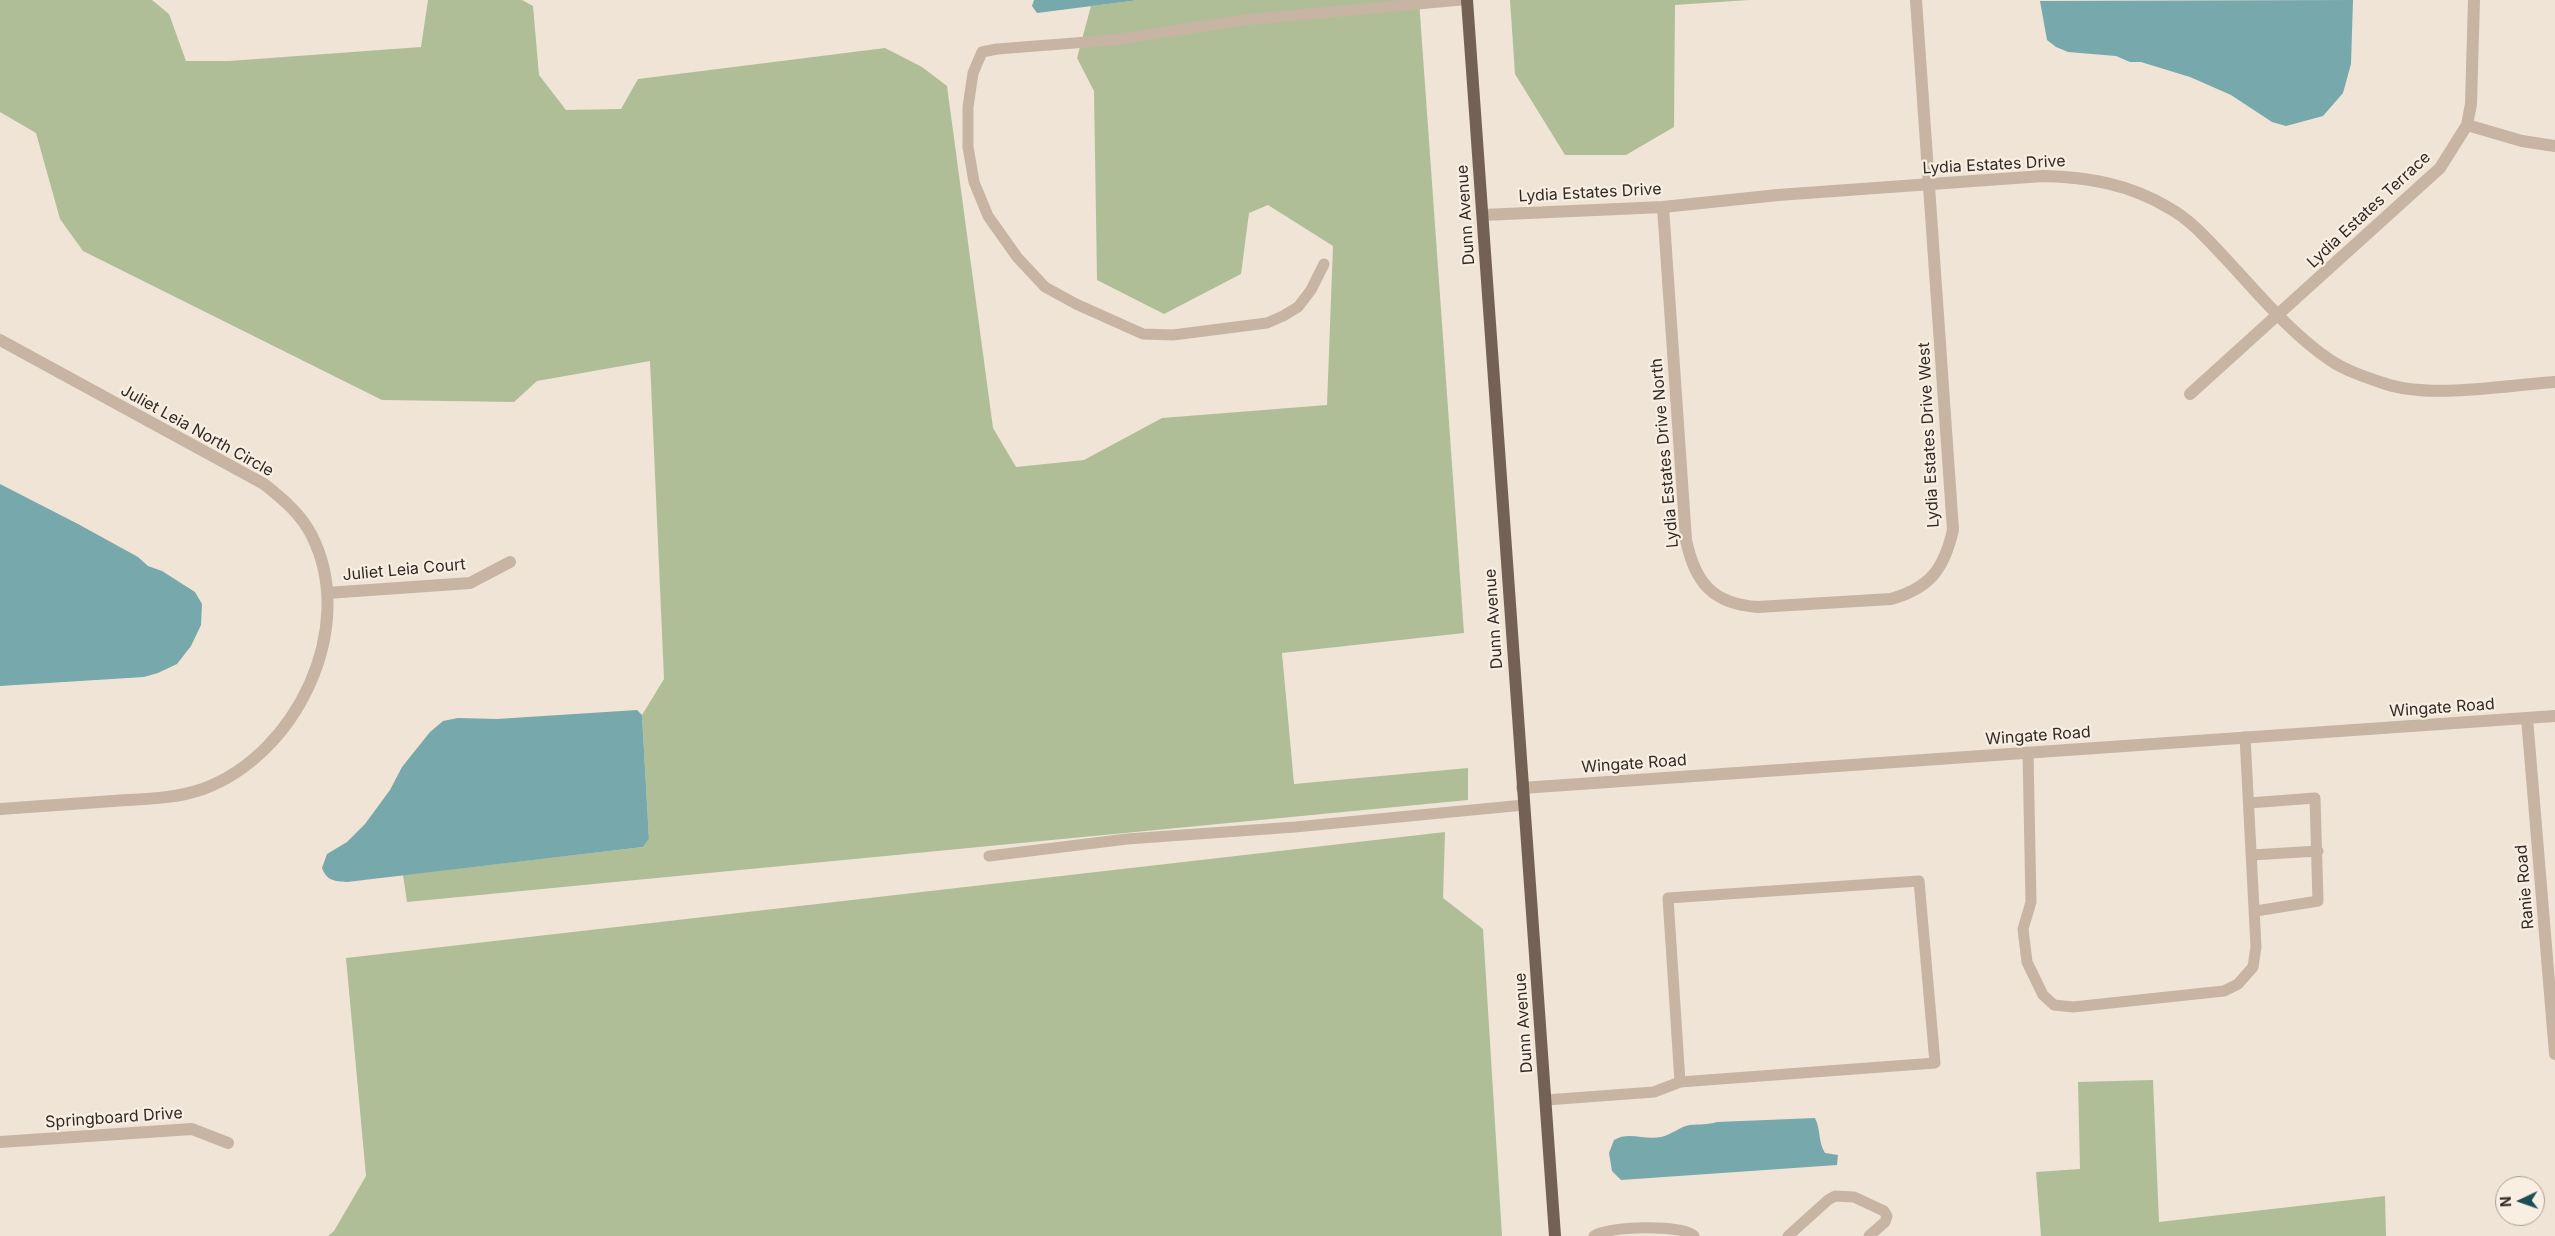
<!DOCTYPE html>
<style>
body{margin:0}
#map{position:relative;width:2555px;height:1236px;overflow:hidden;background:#f0e4d6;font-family:Inter,sans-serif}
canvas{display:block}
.north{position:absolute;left:2495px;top:1176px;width:50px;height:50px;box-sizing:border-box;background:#f8eee2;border:1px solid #a99f96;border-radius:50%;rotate:267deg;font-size:14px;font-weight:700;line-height:20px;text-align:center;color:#322925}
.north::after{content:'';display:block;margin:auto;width:18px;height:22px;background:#1c4d52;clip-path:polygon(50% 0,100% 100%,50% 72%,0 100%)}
</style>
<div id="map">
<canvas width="2555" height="1236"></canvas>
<div class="north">N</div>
</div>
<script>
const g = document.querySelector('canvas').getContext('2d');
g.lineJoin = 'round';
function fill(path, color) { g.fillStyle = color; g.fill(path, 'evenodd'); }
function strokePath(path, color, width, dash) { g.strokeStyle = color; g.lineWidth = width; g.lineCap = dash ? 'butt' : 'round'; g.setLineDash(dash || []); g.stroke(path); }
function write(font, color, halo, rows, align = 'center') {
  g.font = font + ' Inter,sans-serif'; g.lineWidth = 4.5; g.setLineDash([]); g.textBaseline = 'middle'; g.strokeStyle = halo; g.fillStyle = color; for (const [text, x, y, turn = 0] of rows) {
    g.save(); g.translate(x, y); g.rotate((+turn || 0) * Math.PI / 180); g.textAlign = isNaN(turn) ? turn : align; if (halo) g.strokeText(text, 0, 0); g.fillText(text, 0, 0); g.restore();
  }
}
const green = new Path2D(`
 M0,0h152l17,14 17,47h43l192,-14 7,-47h94l11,6 6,69 27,35 55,-1 17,-30 247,-31 37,19 25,19 46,342 23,39 68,-7 78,-42 165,-13 6,-159 -65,-41 -19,8 -8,61 -77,40 -67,-34 -3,-189 -17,-33 14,-52 48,-6h280l45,633 -182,20 12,131 174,-16v32l-1061,102 -4,-27 240,-28 6,-8 -7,-124 22,-36 -14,-318 -113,20 -23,21 -132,-2 -299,-149 -23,-32 -24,-86 -36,-21z
 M1510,0h239l-74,5 -1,122 -48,28h-61l-50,-81z
 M1445,832l-2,66 40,31 19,307h-1174l6,-5 32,-55 -20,-218z
 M2153,1080l6,142 226,-26 1,40h-345l-5,-64 44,-3 -2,-87z`);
const water = new Path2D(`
 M1034,0h105l-102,13 -5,-7z
 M2353,0l-2,64 -8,29 -20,23 -37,10 -14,-4 -41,-27 -41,-18 -49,-15h-11l-14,-6 -48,-4 -12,-5 -9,-7 -7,-39z
 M0,484l78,40 60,33 10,9 14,5 33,21 7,12 -1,21 -10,21 -14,18 -19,9 -14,4 -144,9z
 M637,710l5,5 7,124 -6,8 -296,35c-13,-1 -20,-1 -25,-14l5,-14 20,-12 18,-18 25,-34 12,-23 28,-35 13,-11 15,-3 39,1z
 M1815,1118c6,12 3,24 10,35l13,2 -1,10 -216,15 -9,-9 -3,-18 5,-13c14,-9 30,0 47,-3 10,-2 20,-11 29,-12 10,-1 17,0 27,-3z`);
const service = new Path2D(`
 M1324,264l-13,26 -13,17 -15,9 -16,7 -94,12 -30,-1 -67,-30 -31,-17 -28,-30 -29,-41 -14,-34 -6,-35v-40l5,-34 9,-21 15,-3 116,-9 131,-20 217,-20
 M2028,753l3,149 -8,27 4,33 16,33 11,10 19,2 151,-16 14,-7 15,-17 3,-20 -11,-210
 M2249,803l66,-5 3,103 -62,10
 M2252,855l66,-4
 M989,856l138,-17 168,-12 229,-22
 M1546,1100l108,-8 26,-10 255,-19 -16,-182 -251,17 12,184
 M1594,1236c13,-10 88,-12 100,0
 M1788,1236l40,-36 7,-4 19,1 30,14 3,5 -2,6 -16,14`);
const minor = new Path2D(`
 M2467,125l55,16 33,5
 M1663,207l23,333c9,42 26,64 72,67l133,-8c39,-11 53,-30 62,-69l-37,-530
 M1483,215l180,-8 115,-12 265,-19c45,1 86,8 126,32 22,12 39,32 56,50 33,35 65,75 105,102 16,11 38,18 56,24 45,15 121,1 169,-2
 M0,340l264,144c19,15 37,30 48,52 46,92 -16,219 -109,253 -29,10 -60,10 -90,12 -38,3 -75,5 -113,8
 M2190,394l250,-226 27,-43 4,-21 3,-104
 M327,593l143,-10 40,-21
 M2527,718l28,336
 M1522,788l1033,-72
 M0,1142l192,-13 36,14`);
const primary = new Path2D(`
 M1467,0l88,1236`);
const streetNames = [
 ["Lydia Estates Drive",1994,165,-3],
 ["Lydia Estates Drive",1590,193,-3],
 ["Lydia Estates Terrace",2369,210,-43],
 ["Dunn Avenue",1466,215,-94],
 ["Juliet Leia North Circle",197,431,29],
 ["Lydia Estates Drive West",1929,435,-93],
 ["Lydia Estates Drive North",1665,453,-95],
 ["Juliet Leia Court",404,570,-5],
 ["Dunn Avenue",1494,619,-94],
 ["Wingate Road",2442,708,-4],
 ["Wingate Road",2038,736,-4],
 ["Wingate Road",1634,764,-4],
 ["Ranie Road",2525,887,-95],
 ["Dunn Avenue",1524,1023,-94],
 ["Springboard Drive",114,1118,-4]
];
fill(green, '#b0be97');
fill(water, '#77a8ab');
strokePath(service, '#c7b4a3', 11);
strokePath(minor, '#c7b4a3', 12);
strokePath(primary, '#746156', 12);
write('16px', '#322925', '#f8eee2', streetNames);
</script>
